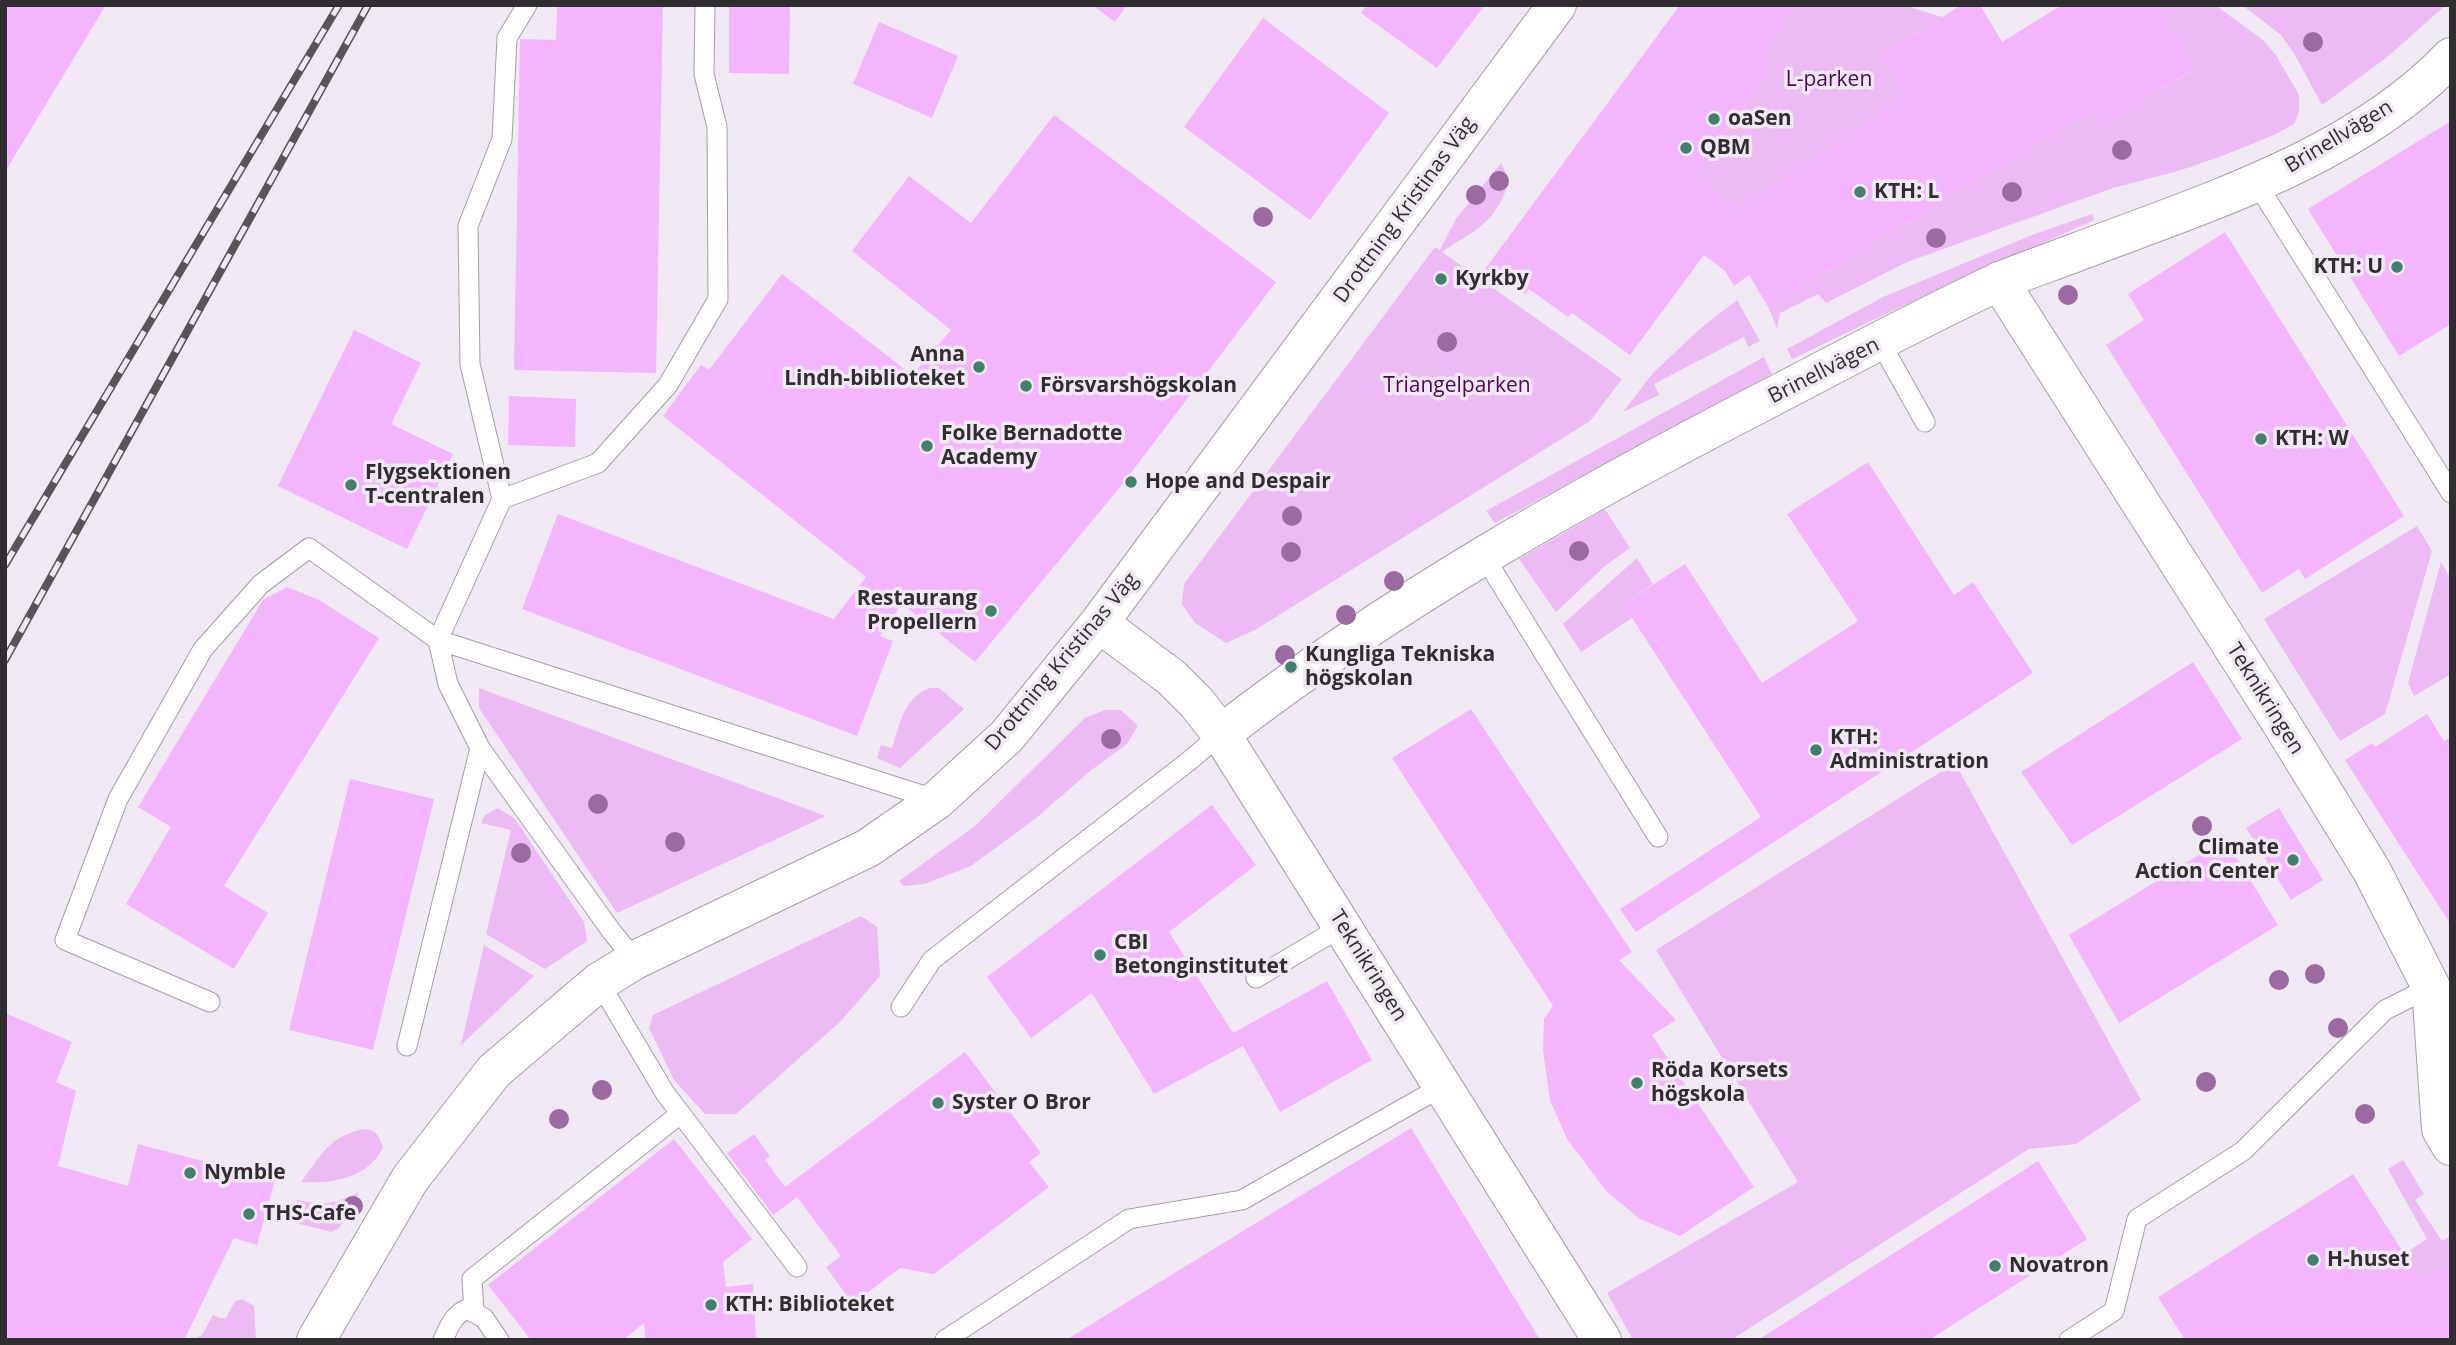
<!DOCTYPE html>
<meta charset="utf-8">
<style>
body{margin:0}
#map{position:relative;width:2456px;height:1345px;overflow:hidden;background:#f0e8f2;font-family:"Open Sans",sans-serif}
canvas{display:block}
.frame{position:absolute;inset:0;border:7px solid #312e31;pointer-events:none}
</style>
<div id="map">
<canvas width="2456" height="1345"></canvas>
<div class="frame"></div>
</div>
<script>
const g = document.querySelector('canvas').getContext('2d');
g.lineJoin = 'round';
function fill(path, color) { g.fillStyle = color; g.fill(path, 'evenodd'); }
function strokePath(path, color, width, dash) { g.strokeStyle = color; g.lineWidth = width; g.lineCap = dash ? 'butt' : 'round'; g.setLineDash(dash || []); g.stroke(path); }
function write(font, color, halo, rows, align = 'center') {
  g.font = font + ' "Open Sans",sans-serif'; g.lineWidth = 7; g.setLineDash([]); g.textBaseline = 'middle'; g.strokeStyle = halo; g.fillStyle = color; for (const [text, x, y, turn = 0] of rows) {
    g.save(); g.translate(x, y); g.rotate((+turn || 0) * Math.PI / 180); g.textAlign = isNaN(turn) ? turn : align; if (halo) g.strokeText(text, 0, 0); g.fillText(text, 0, 0); g.restore();
  }
}
const green = new Path2D(`
 M1797,5h106l39,12 -62,38 24,41 -166,113 -45,-34 83,-112 -13,-10z
 M2156,5h59l48,35 13,15 23,40v17l-5,12 -20,11 -52,21 -44,15 -65,17 -206,74 -81,41 -8,-9 -38,19 -3,15 -9,-21 325,-196 9,15 92,-56z
 M2242,5h204l-60,53 -64,47 -27,-50 -14,-20z
 M1501,163c10,16 7,25 -1,40 -16,28 -35,32 -58,49l180,127 -32,42 -335,209 -29,13 -31,-20 -13,-19 2,-20 251,-337 5,3 16,-31z
 M2092,214l2,6 -202,91 -100,48 -5,-10 96,-52 149,-62z
 M1737,300l23,41 -12,6 -4,-10 -90,47 5,11 -36,17 30,-39 49,-46z
 M1764,357l8,17 -277,149 -9,-12z
 M1605,509l25,39 -25,18 -49,46 -37,-53z
 M2417,526l15,25 -47,163 -45,27 -76,-122z
 M1637,558l16,26 -30,20 9,14 -51,34 -18,-28z
 M2441,562l10,17v95l-37,22 -6,-13z
 M479,688l347,128 -209,97 -138,-205z
 M930,688h9l25,21 -64,59 -23,-10 4,-13 11,3c8,-24 12,-51 38,-60z
 M1105,710h16l17,16 -11,18 -37,27 -55,48 -64,47 -47,18 -20,2 -5,-5 76,-55 110,-108z
 M1955,763l186,337 -65,44 -47,5 -298,191h-98l-26,-47 191,-111 -142,-232z
 M498,808l17,11 69,103 3,19 -42,28 -59,-35 25,-104 -30,-7 4,-8z
 M861,916l16,11 3,49 -40,46 -104,92h-31l-31,-34 -25,-52 4,-13z
 M484,945l50,31 -73,69z
 M363,1129c13,1 16,6 20,18 -14,31 -51,37 -82,35 20,-26 27,-45 62,-53z
 M2403,1160l21,34 -9,6 27,41 9,-5v38l-30,6 -17,-26 23,-15 -39,-70z
 M359,1192l-20,36 -8,4 -39,-10 5,-22c26,5 37,5 62,-8z
 M242,1299l12,7 2,34h-64l10,-5 11,-20 7,3h6l9,-17z`);
const building = new Path2D(`
 M5,5h101l-101,167z
 M557,5h106l-7,368 -142,-3 6,-331 36,1z
 M729,5h61l-1,69 -60,-1z
 M1092,5h35l-12,17z
 M1367,5h118l-48,63 -76,-55z
 M1680,5h117l-34,48 13,10 -83,112 45,34 166,-113 -24,-41 82,-50h18l22,37 60,-37h94l39,64 -93,57 -9,-15 -325,196 -19,-32 -15,11 -9,-15 -21,-16 -74,100 -58,-42 -4,4 -39,-28 -3,5 -41,-25z
 M1263,18l126,95 -79,107 -126,-93z
 M879,22l79,34 -26,62 -79,-34z
 M1054,115l222,167 -155,204 -146,176 -73,-58 -22,32 13,5 -36,95 -335,-127 36,-95 276,105 32,-42 -203,-161 38,-51 8,5 73,-96 130,101 39,-45 -99,-79 57,-75 62,47z
 M2451,121v203l-52,32 -91,-147z
 M2225,232l179,284 -99,63 -6,-10 -37,24 -156,-248 38,-25 -16,-26z
 M354,330l67,33 -30,61 62,30 -46,95 -129,-63z
 M509,396l67,3 -1,48 -67,-2z
 M1868,462l86,133 19,-13 60,91 -397,259 -16,-23 141,-92 -138,-213 62,-40 77,119 96,-62 -71,-107z
 M287,587l32,13 60,38 -155,248 44,27 -34,56 -108,-65 45,-77 -33,-20 125,-207z
 M2193,662l49,77 -170,106 -51,-73z
 M1471,709l161,243 -13,8 57,60 -24,15 102,152 -74,49 -40,-17 -33,-27 -40,-53 -17,-39 -7,-50 1,-31 9,-13 -161,-248z
 M2427,714l17,27 7,-4v188l-106,-165 27,-17 3,4z
 M350,779l84,20 -61,251 -84,-20z
 M1212,805l44,60 -87,67 64,101 94,-52 45,79 -92,52 -37,-66 -89,48 -62,-101 -61,45 -44,-61z
 M2279,808l44,72 -32,20 -45,-72z
 M2225,839l53,86 -159,98 -50,-88z
 M5,1013l67,29 -16,40 20,9 -18,75 70,20 10,-42 137,36 -18,65 -23,-7 -50,102h-179z
 M965,1052l76,101 -12,9 20,25 -115,87 -34,-6 -47,36 -27,-37 15,-11 -44,-59 -24,18 -46,-62 27,-19 16,22 -5,4 20,27z
 M1411,1128l129,212h-474l71,-44z
 M674,1139l78,100 -29,23 3,25 27,-3 3,56h-111l-1,-17 -21,17h-92l-43,-55z
 M2038,1161l49,78 -158,101h-171z
 M2353,1174l68,106 24,-15 6,9v66h-266l-27,-43z`);
const service = new Path2D(`
 M527,5l-20,33 -5,101 -34,87 2,138 32,135 -64,141 10,44 32,64 132,184 23,28
 M2257,184l194,309
 M1880,342l45,80
 M502,499l96,-36 70,-78 50,-86 -1,-172 -13,-53 1,-69
 M1483,555l175,282
 M1256,978l87,-52
 M599,982l66,111 132,174
 M210,1002l-145,-62 53,-141 85,-150 58,-65 48,-36 129,92 499,160
 M901,1007l31,-47 257,-199 32,-27
 M407,1046l73,-298
 M474,1312l-2,-33 208,-165
 M443,1340c6,-13 10,-25 24,-31l17,9 15,22
 M945,1340l184,-121 113,-19 201,-114
 M2069,1340l45,-29 23,-92 106,-68 142,-141 46,-23`);
const minor = new Path2D(`
 M1999,281l282,442 91,148 59,116 10,142 10,17
 M1099,623l73,55 25,25 24,31 381,606
 M1221,734c170,-132 359,-238 549,-336 75,-39 151,-80 228,-116 25,-11 53,-20 79,-30 126,-48 279,-95 374,-195
 M316,1340l94,-161 84,-108 105,-89 36,-22 233,-112 69,-48 70,-64 92,-113 458,-618`);
const rail = new Path2D(`
 M5,565l334,-560
 M5,660l363,-655`);
const trees = [
 [2313,42],
 [2122,150],
 [1499,181],
 [2012,192],
 [1476,195],
 [1263,217],
 [1936,238],
 [2068,295],
 [1447,342],
 [1292,516],
 [1579,551],
 [1291,552],
 [1394,581],
 [1346,615],
 [1285,655],
 [1111,739],
 [598,804],
 [2202,826],
 [675,842],
 [521,853],
 [2315,974],
 [2279,980],
 [2338,1028],
 [2206,1082],
 [602,1090],
 [2365,1114],
 [559,1119],
 [353,1206]
];
const markers = [
 [1714,119,7,"#41806d"],
 [1686,148,7,"#41806d"],
 [1860,192,7,"#41806d"],
 [2397,267,7,"#41806d"],
 [1441,279,7,"#41806d"],
 [979,367,7,"#41806d"],
 [1026,386,7,"#41806d"],
 [2261,439,7,"#41806d"],
 [927,446,7,"#41806d"],
 [1131,482,7,"#41806d"],
 [351,485,7,"#41806d"],
 [991,611,7,"#41806d"],
 [1291,667,7,"#41806d"],
 [1816,750,7,"#41806d"],
 [2293,860,7,"#41806d"],
 [1100,955,7,"#41806d"],
 [1637,1083,7,"#41806d"],
 [938,1103,7,"#41806d"],
 [190,1173,7,"#41806d"],
 [249,1214,7,"#41806d"],
 [2313,1260,7,"#41806d"],
 [1995,1266,7,"#41806d"],
 [711,1305,7,"#41806d"]
];
const parkNames = [
 ["L-parken",1829,80],
 ["Triangelparken",1457,386]
];
const poiNames = [
 ["oaSen",1728,119],
 ["QBM",1700,148],
 ["KTH: L",1874,192],
 ["KTH: U",2383,267,"right"],
 ["Kyrkby",1455,279],
 ["Anna",965,355,"right"],
 ["Lindh-biblioteket",965,379,"right"],
 ["Försvarshögskolan",1040,386],
 ["Folke Bernadotte",941,434],
 ["Academy",941,458],
 ["KTH: W",2275,439],
 ["Flygsektionen",365,473],
 ["T-centralen",365,497],
 ["Hope and Despair",1145,482],
 ["Restaurang",977,599,"right"],
 ["Propellern",977,623,"right"],
 ["Kungliga Tekniska",1305,655],
 ["högskolan",1305,679],
 ["KTH:",1830,738],
 ["Administration",1830,762],
 ["Climate",2279,848,"right"],
 ["Action Center",2279,872,"right"],
 ["CBI",1114,943],
 ["Betonginstitutet",1114,967],
 ["Röda Korsets",1651,1071],
 ["högskola",1651,1095],
 ["Syster O Bror",952,1103],
 ["Nymble",204,1173],
 ["THS-Cafe",263,1214],
 ["H-huset",2327,1260],
 ["Novatron",2009,1266],
 ["KTH: Biblioteket",725,1305]
];
const streetNames = [
 ["Brinellvägen",2339,137,-31],
 ["Drottning Kristinas Väg",1405,210,-54],
 ["Brinellvägen",1824,371,-27],
 ["Drottning Kristinas Väg",1062,662,-50],
 ["Teknikringen",2265,699,58],
 ["Teknikringen",1368,966,58]
];
fill(green, '#ecbbf4');
fill(building, '#f4b5ff');
strokePath(service, '#a69ea7', 21);
strokePath(minor, '#a69ea7', 40);
strokePath(service, '#fff', 19);
strokePath(minor, '#fff', 38);
strokePath(rail, '#585458', 8);
strokePath(rail, '#f0e8f2', 5, [16]);
g.fillStyle = '#9a6aa1';
for (const [x, y] of trees) { g.beginPath(); g.arc(x, y, 10, 0, 2 * Math.PI); g.fill(); }
for (const [x, y, r, color] of markers) { const dot = new Path2D(); dot.arc(x, y, r, 0, 2 * Math.PI); g.fillStyle = color; g.fill(dot); strokePath(dot, '#f0e8f2', 2.5); }
write('21px', '#53025f', '#f0e8f2', parkNames);
write('bold 21px', '#312e31', '#f0e8f2', poiNames, 'left');
write('21px', '#312e31', '#f0e8f2', streetNames);
</script>
